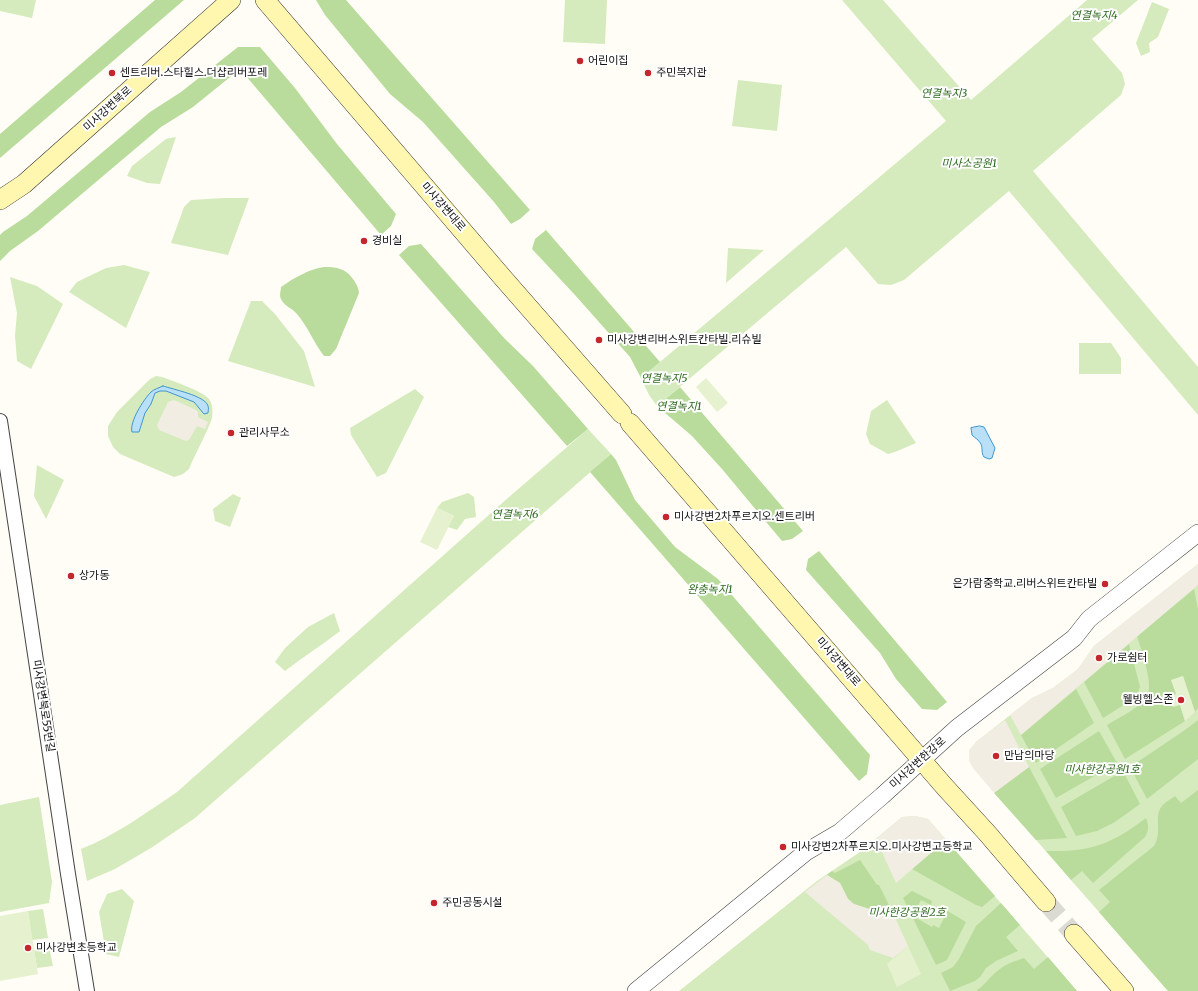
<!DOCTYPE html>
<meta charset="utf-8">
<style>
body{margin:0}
canvas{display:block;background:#fffdf5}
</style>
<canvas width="1198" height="991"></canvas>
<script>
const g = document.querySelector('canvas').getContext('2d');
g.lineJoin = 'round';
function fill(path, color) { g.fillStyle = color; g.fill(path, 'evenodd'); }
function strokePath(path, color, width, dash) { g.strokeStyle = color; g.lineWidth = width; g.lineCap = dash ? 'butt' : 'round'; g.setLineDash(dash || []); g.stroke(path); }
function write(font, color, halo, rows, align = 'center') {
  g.font = font + ' Merriweather,"Noto Sans KR",serif'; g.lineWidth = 4; g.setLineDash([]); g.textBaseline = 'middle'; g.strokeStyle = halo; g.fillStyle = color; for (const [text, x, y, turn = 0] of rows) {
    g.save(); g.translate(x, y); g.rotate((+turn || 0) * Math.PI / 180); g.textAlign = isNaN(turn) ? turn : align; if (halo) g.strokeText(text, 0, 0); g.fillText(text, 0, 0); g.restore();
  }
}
const green = new Path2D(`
 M0,0h36l-4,18 -32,-7z
 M565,0h42l-2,44 -42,-2z
 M842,0h41l88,100 116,-100h51l-46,39 30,34 3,11 -4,11 -88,76 165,196v48l-189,-224 -105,89 -13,5 -13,-1 -32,-37 -189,159 -8,-11 -8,-17 305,-257z
 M1152,2l17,7 -11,28 -9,6 1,9 -9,4 -5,-13z
 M738,80l44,5 -5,46 -45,-5z
 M176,137l-16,47 -13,-1 -20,-7 5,-10 34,-27z
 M224,198h25l-21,57 -57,-12 13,-36 7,-7z
 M728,248l36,2 -38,33z
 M124,265l26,7 -24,56 -57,-36 8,-10 29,-14z
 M10,277l27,9 26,18 -32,65 -14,-8 -2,-26 2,-22z
 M251,301h11l13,13 29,37 11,36 -87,-26z
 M1079,343h32l10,15v16h-42z
 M156,376l6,1c11,4 37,13 45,20 6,5 6,14 5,21 -5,15 -17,36 -23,51l-6,5 -9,3 -54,-23 -7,-7 -5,-11v-10l9,-14 33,-33z
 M415,389l9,8 -38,76 -9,4 -26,-42 -1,-7z
 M887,400l29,43 -21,9 -7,2 -18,-10 -4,-10 5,-23z
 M588,429l23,25 -416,364 -44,30 -36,21 -28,12 -6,-32c35,-14 65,-36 96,-57l332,-295z
 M37,465l27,15 -18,39 -12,-23z
 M468,493l6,4 2,20 -11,2 -8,11 -9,-3 6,-11 -17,-8 5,-6z
 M233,494l8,4 -11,29 -15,-6 -2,-12z
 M1198,564v427h-30l-194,-222c-7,-12 -7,-16 2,-27l56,-44 21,-10 25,-19 16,-23z
 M334,613l6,18c-18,14 -37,26 -55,40l-10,-9 10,-14 23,-21z
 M39,797l13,85 -3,21 -49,9v-107z
 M915,816l13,3 149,172h-398l138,-110 43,-29 42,-35z
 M122,889l12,12 -15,56 -13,-3 -7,-42 8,-18z
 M43,909l5,29 -16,2 -4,-29z
 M49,947l4,19 -16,2 -3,-18z`);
const forest = new Path2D(`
 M155,0h29l-184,158v-24z
 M316,0h30l184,210 -10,9 -9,5 -17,-22 -71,-80 -33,-28 -65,-79z
 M238,47h22l35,41 42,56 59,70 -5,12 -10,9 -141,-166 -47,38 -32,20 -123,104 -28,20 -10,10v-26l3,-3 24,-16 123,-104 31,-20z
 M546,230l114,132 -19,16 -11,-21 -55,-62 -43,-46 3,-10z
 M421,244l84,95 28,27 55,63 -21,17 -168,-191 10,-9z
 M324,267c5,0 11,0 16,2 9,2 19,16 19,24l-23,56 -6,7h-6c-10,-13 -16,-29 -27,-42 -5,-6 -13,-8 -16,-15 -2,-4 0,-8 0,-12 13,-9 28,-18 43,-20z
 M680,387l123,144 -11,8 -10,2 -60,-72 -30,-33 -35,-30z
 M611,454l5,6 19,40 40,47 43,32 152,176 -3,19 -8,7 -269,-309z
 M819,551l128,151 -10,8 -15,-1 -26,-30 -16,-26 -74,-83 2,-11z
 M1194,589l4,20v99l-3,4 -12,-36 -11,4 13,41 -60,38 -18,-34c11,-7 33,-17 40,-29 7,-12 -6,-46 -10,-60z
 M1129,644l11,43 -3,8 -5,5 -29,18 -19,-36z
 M1076,689l18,34 -58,40 -15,-28z
 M1198,720v39l-51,40 -17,-32 55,-37z
 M1099,731l18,32 -61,35 -16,-29z
 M1029,767l38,71 -31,2 -42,-47z
 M1123,771l17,33 -25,18 -18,9 -21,5 -15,-29z
 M1198,790v201h-30l-69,-79 11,-10 -11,-12 55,-44c9,-15 -1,-29 8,-40 3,-4 9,-7 13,-10l6,7z
 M1146,818c3,8 3,12 -1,19l-52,46 -11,-12 -11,9 -25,-29c45,1 64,-6 100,-33z
 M946,840l49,56 -13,11 -6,-2 -64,-36z
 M860,860l17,25h2l14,28 -5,2 -34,-11 -6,-5 -8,-16 -13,-8 5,-4 3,2z
 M912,891l20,10 -1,4 -10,-5 -8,16 19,11 1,-2 6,3 6,-12 -3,-2 1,-3 -3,-2 1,-2 25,15 -19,38 -11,5 -33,-67z
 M1001,903l19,22 -14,12 12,14 -22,10 -10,7 -6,9 -5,4 -25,10 -9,-18 12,-6 6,-8 17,-33z
 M1048,957l29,34h-101c9,-6 15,-16 24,-22 7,-6 16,-8 24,-11l10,11z`);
const pitch = new Path2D(`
 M706,378l22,25 -11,9 -21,-25z
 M437,508l17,8 -17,34 -17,-8z
 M1183,676l12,36 -10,9 -5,-16 -7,2 -4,-11 7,-2 -5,-14z
 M28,911l10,63 -38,7v-65z
 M908,946l13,28 -24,13 -10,-23z`);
const plaza = new Path2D(`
 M174,400l22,10 2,2v5l10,5 -3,7 -8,-3 -8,14 -3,1 -27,-11 -2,-5 11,-23z
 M1198,564v21l-177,150 -11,-20 22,-17 21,-10 25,-19 16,-23z
 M1005,720l24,47 -35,26 -20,-24 -5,-8v-11l7,-8z
 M915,816l13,3 18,21 -50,43 -20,-44 26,-22z
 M827,875l13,8 8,16 6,5 33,11 6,-2 15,33 -15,12 -23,-8 -2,-5 -63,-53z`);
const water = new Path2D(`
 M163,386c9,3 43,10 45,20 1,2 0,5 0,7l-4,1 -10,-12 -28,-11h-6l-5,2 -4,11 -6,9 -6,19h-7c-3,-10 12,-33 19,-40 3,-3 8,-4 12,-6z
 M980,426l4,1 11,21 -3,10 -3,1 -5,-2c-3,-4 -1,-8 -3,-13 -2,-4 -6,-6 -9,-9l-1,-7z`);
const secondaryTunnel = new Path2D(`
 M1046,902l28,32`);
const minor = new Path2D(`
 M0,421l68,453 19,117`);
const tertiary = new Path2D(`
 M636,991l170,-139 34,-20 42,-36 75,-68 117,-90 15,-19 109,-86`);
const secondary = new Path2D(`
 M265,0l238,278 119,136
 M0,200l24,-16 207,-184
 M630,423l314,363 43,47 59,69
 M1074,934l50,57`);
const markers = [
 [580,61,4,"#c4262e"],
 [112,73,4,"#c4262e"],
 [648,73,4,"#c4262e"],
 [364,241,4,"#c4262e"],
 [599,340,4,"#c4262e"],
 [231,433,4,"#c4262e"],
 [666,517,4,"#c4262e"],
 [71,576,4,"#c4262e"],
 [1105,584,4,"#c4262e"],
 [1099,658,4,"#c4262e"],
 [1181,700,4,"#c4262e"],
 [996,756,4,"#c4262e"],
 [783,847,4,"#c4262e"],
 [434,903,4,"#c4262e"],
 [28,948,4,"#c4262e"]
];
const parkNames = [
 ["연결녹지4",1094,16],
 ["연결녹지3",944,94],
 ["미사소공원1",969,164],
 ["연결녹지5",664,379],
 ["연결녹지1",679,407],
 ["연결녹지6",515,515],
 ["완충녹지1",710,590],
 ["미사한강공원1호",1102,770],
 ["미사한강공원2호",907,913]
];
const poiNames = [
 ["어린이집",588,61],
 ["센트리버.스타힐스.더샵리버포레",120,73],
 ["주민복지관",656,73],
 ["경비실",372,241],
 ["미사강변리버스위트칸타빌.리슈빌",607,340],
 ["관리사무소",239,433],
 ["미사강변2차푸르지오.센트리버",674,517],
 ["상가동",79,576],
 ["은가람중학교.리버스위트칸타빌",1097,584,"right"],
 ["가로쉼터",1107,658],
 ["웰빙헬스존",1173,700,"right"],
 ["만남의마당",1004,756],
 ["미사강변2차푸르지오.미사강변고등학교",791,847],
 ["주민공동시설",442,903],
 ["미사강변초등학교",36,948]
];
const streetNames = [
 ["미사강변북로",108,109,-42],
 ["미사강변대로",443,207,49],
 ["미사강변대로",838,662,49],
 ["미사강변북로55번길",43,706,81],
 ["미사강변한강로",918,763,-42]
];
fill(green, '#d5ebbd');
fill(forest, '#b9dc9c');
fill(pitch, '#e6f2cf');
fill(plaza, '#f1ede2');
fill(water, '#b9e0f7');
strokePath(water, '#3f96cf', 1);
strokePath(secondaryTunnel, '#dbdad3', 19, [19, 10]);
strokePath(minor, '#444', 16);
strokePath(tertiary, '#444', 18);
strokePath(secondary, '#333', 20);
strokePath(minor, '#fff', 14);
strokePath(tertiary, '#fff', 17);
strokePath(secondary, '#fff6b0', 19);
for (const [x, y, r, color] of markers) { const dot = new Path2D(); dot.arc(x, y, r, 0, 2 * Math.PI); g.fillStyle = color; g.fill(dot); strokePath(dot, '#fff', 1.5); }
write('italic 11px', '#2f6b1f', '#fff', parkNames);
write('11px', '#111', '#fff', poiNames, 'left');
write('11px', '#111', '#fff', streetNames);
</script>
